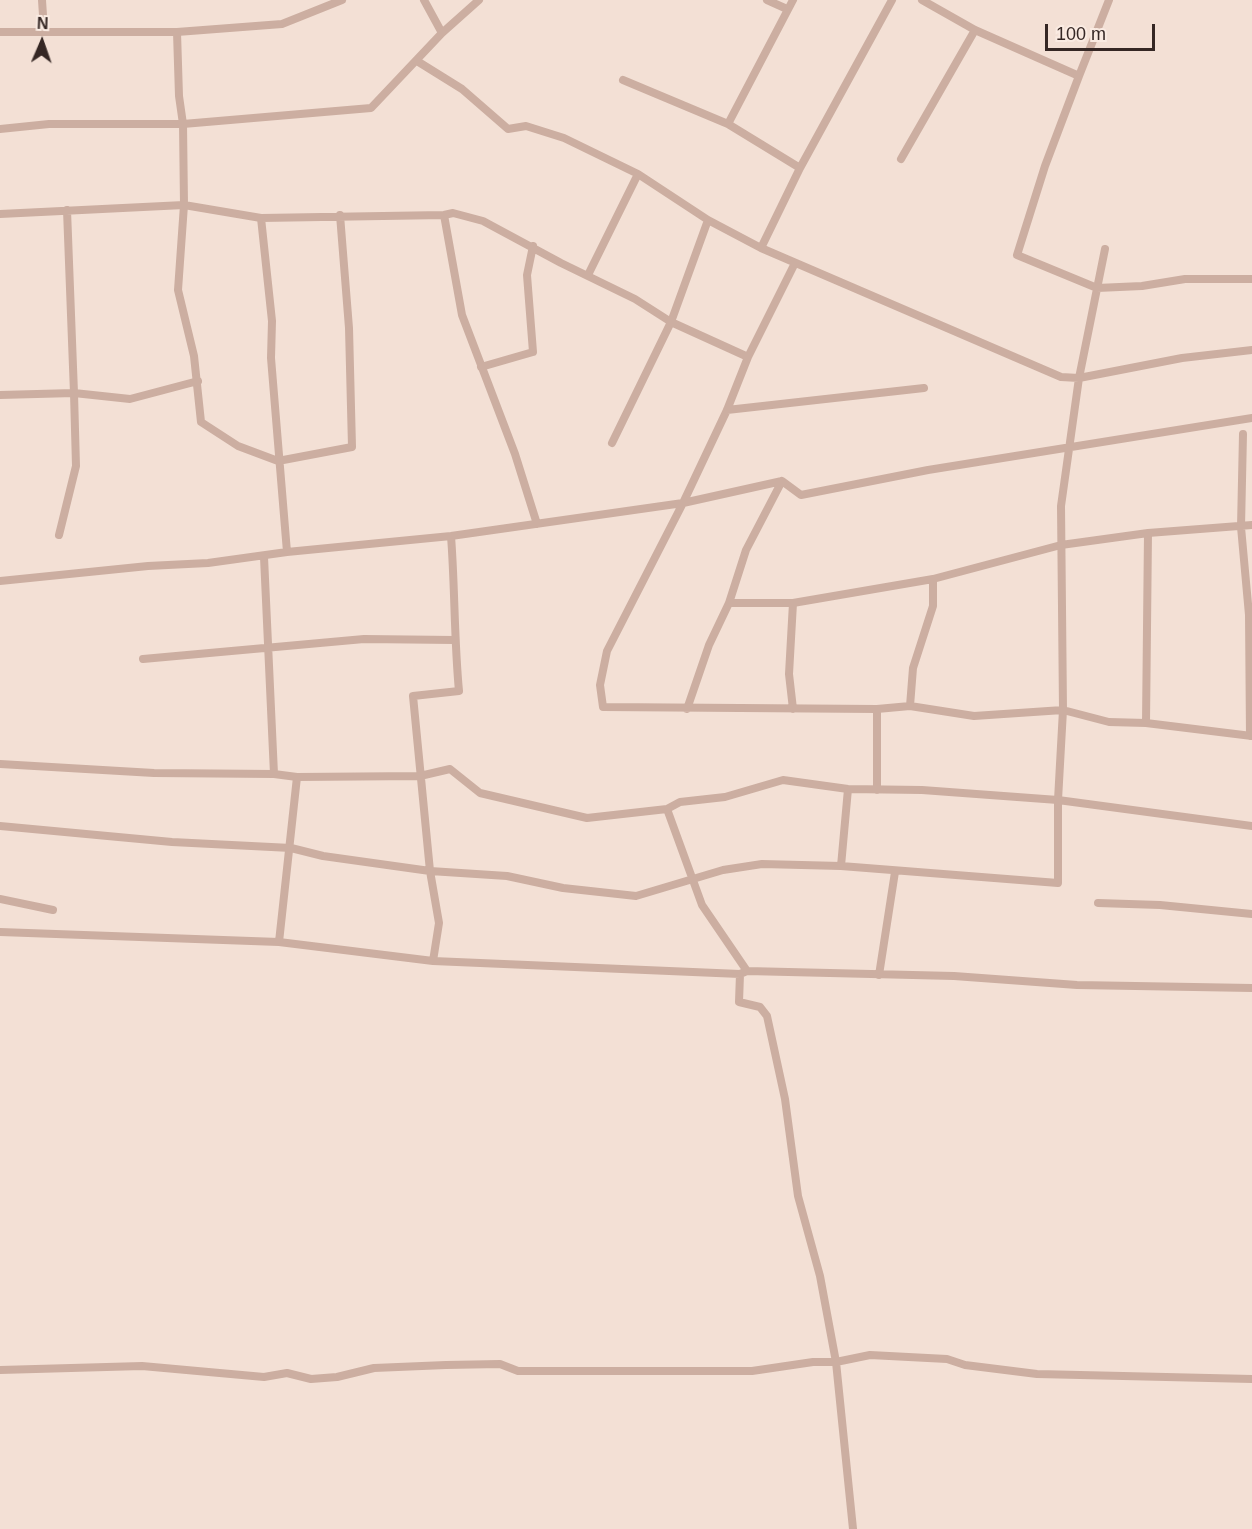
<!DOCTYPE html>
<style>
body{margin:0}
#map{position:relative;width:1252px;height:1529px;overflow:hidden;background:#f3e0d5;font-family:Helvetica,sans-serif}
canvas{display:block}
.north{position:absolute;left:12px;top:12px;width:60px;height:60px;-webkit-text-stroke:4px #faebe2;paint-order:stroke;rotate:2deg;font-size:16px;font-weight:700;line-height:24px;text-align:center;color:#352724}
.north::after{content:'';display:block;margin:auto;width:21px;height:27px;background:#352724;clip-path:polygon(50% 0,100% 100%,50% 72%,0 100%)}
.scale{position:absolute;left:1045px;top:24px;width:110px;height:27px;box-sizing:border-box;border:3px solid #352724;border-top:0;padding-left:8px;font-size:18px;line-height:21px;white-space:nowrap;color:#352724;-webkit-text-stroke:4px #faebe2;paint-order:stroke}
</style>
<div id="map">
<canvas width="1252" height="1529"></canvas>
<div class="north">N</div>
<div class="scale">100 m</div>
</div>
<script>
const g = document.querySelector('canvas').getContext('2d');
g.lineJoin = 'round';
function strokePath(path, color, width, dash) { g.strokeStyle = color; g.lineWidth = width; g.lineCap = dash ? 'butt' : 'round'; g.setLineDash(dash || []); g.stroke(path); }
const street = new Path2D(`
 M42,0l2,31
 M424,0l18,33
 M767,0l20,9
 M922,0l53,30 104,46 30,-76
 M0,32h177l105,-8 60,-24
 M177,32l2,64 4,28 1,81 -6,85 16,66 7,66 37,24 40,15 74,-14 -3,-119 -9,-113
 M417,61l45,28 46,40 18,-3 38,12 74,36 70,46 53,28 300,129 18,1 103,-20 70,-8
 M1079,76l-34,90 -28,89 80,33 45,-2 43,-7h67
 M623,80l105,44 72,44
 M728,124l65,-124
 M0,129l49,-5h134l188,-16 71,-75 37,-33
 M901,159l74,-129
 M0,214l184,-9 77,13 183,-3 9,-2 30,8 78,42 74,36 36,23 77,35
 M444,215l18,100 53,139 22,70
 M261,218l11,103 -1,37 16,194
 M761,248l39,-80 92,-168
 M795,263l-47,94 -21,53 -44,93 -76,148 -7,34 3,22 274,2 33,-3 64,10 89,-6 46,12 37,1 106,13
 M588,275l50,-101
 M481,367l52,-15 -6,-77 6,-29
 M0,395l74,-2 -7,-183
 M727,410l197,-22
 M1243,434l-2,93 8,88 1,121
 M612,443l59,-121 37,-102
 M59,535l17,-69 -2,-73 56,6 68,-18
 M264,557l10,217
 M0,581l148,-15 60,-3 79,-11 164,-16 232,-33 99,-22 19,14 127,-25 324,-52
 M729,603h64l140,-24 128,-34 87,-12 104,-8
 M793,603l-4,71 4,35
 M143,659l221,-20 90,1
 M910,706l3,-38 20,-62v-27
 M687,709l22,-64 20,-42 17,-53 36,-69
 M1146,723l2,-190
 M0,764l154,9 120,1 23,3 123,-1 30,-7 30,24 107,25 80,-9 13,-7 45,-5 58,-17 65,9 74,1 136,10 194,26
 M877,790v-81
 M667,809l35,96 45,66
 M0,826l172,16 119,6 32,8 107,15 77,5 56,12 73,8 87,-26 39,-6 79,2 217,17v-83l5,-90 -2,-204 18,-128 26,-129
 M841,866l7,-77
 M0,899l53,11
 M1098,903l62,2 92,9
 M0,932l279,10 154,19 307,13 7,-3 207,5 123,9 175,3
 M279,942l18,-165
 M433,961l6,-38 -9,-52 -17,-175 46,-5c-5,-52 -4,-103 -8,-155
 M740,974l-1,28 21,5 7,9 18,83 13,97 22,80 16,86 17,167
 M879,975l16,-103
 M0,1370l142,-4 122,11 23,-4 24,6 26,-2 37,-9 72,-3 54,-1 18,7h234l61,-9h23l34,-7 77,4 18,6 72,9 215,5`);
strokePath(street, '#ccaea1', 8);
</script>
